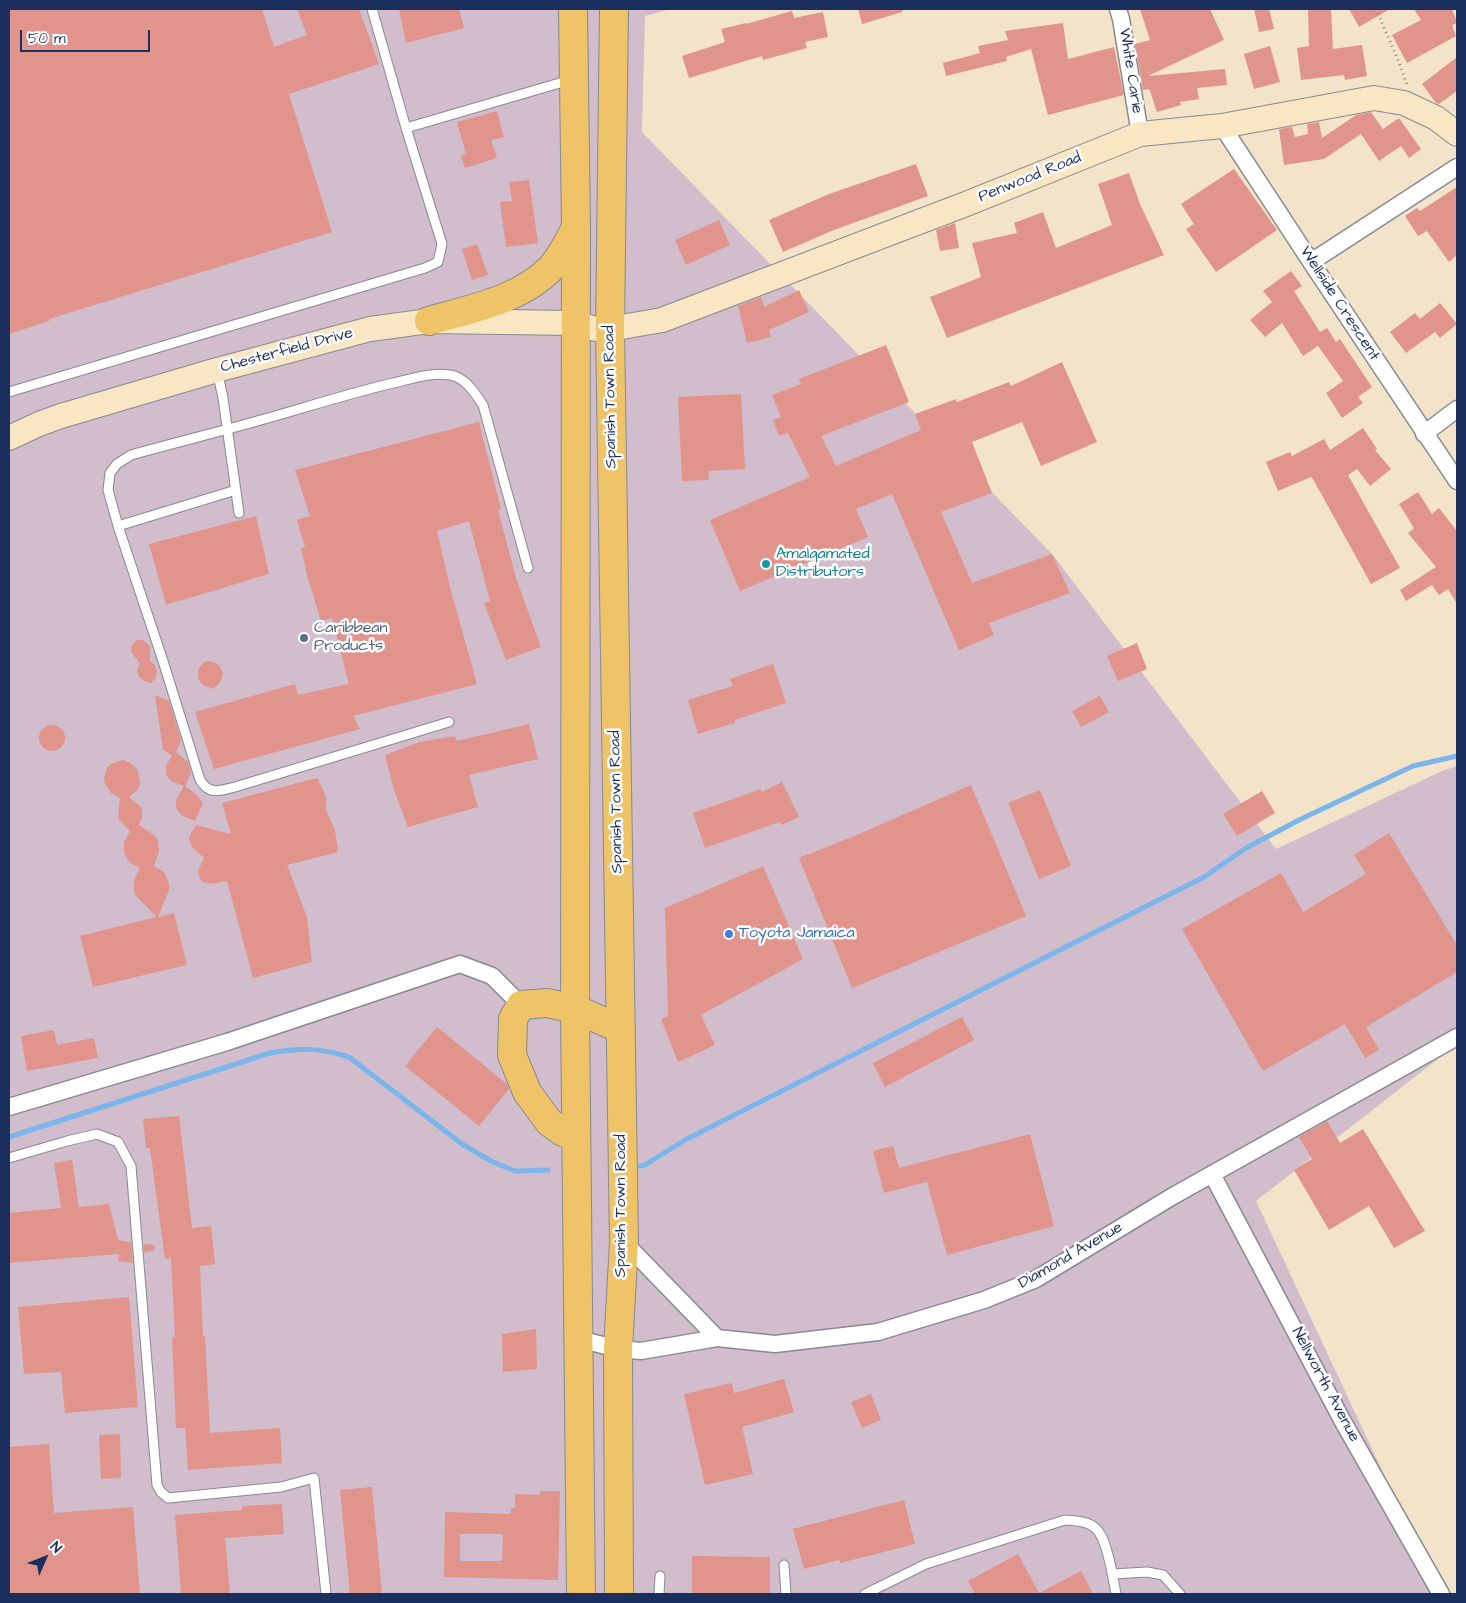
<!DOCTYPE html>
<style>
body{margin:0}
#map{position:relative;width:1466px;height:1603px;overflow:hidden;background:#f3e3c8;font-family:"Architects Daughter",sans-serif}
canvas{display:block}
.frame{position:absolute;inset:0;border:10px solid #1b2f5e;pointer-events:none}
.north{position:absolute;left:20px;top:1533px;width:50px;height:50px;-webkit-text-stroke:4px #fff;paint-order:stroke;rotate:46deg;font-size:14px;font-weight:700;line-height:20px;text-align:center;color:#1b2f5e}
.north::after{content:'';display:block;margin:auto;width:18px;height:22px;background:#1b2f5e;clip-path:polygon(50% 0,100% 100%,50% 72%,0 100%)}
.scale{position:absolute;left:20px;top:30px;width:130px;height:22px;box-sizing:border-box;border:2px solid #1b2f5e;border-top:0;padding-left:6px;font-size:15px;line-height:18px;white-space:nowrap;color:#1b2f5e;-webkit-text-stroke:4px #fff;paint-order:stroke}
</style>
<div id="map">
<canvas width="1466" height="1603"></canvas>
<div class="frame"></div>
<div class="north">N</div>
<div class="scale">50 m</div>
</div>
<script>
const g = document.querySelector('canvas').getContext('2d');
g.lineJoin = 'round';
function fill(path, color) { g.fillStyle = color; g.fill(path, 'evenodd'); }
function strokePath(path, color, width, dash) { g.strokeStyle = color; g.lineWidth = width; g.lineCap = dash ? 'butt' : 'round'; g.setLineDash(dash || []); g.stroke(path); }
function write(font, color, halo, rows, align = 'center') {
  g.font = font + ' "Architects Daughter",sans-serif'; g.lineWidth = 5; g.setLineDash([]); g.textBaseline = 'middle'; g.strokeStyle = halo; g.fillStyle = color; for (const [text, x, y, turn = 0] of rows) {
    g.save(); g.translate(x, y); g.rotate((+turn || 0) * Math.PI / 180); g.textAlign = isNaN(turn) ? turn : align; if (halo) g.strokeText(text, 0, 0); g.fillText(text, 0, 0); g.restore();
  }
}
const industrial = new Path2D(`
 M9,9h662l-26,7 -3,116 410,422 224,295 166,-78 15,-5v278l-201,157 184,393h-1431z`);
const stream = new Path2D(`
 M9,1137l261,-84c31,-5 48,-6 79,4l113,87 29,17 24,10 33,-1
 M640,1166l5,-1 40,-25 519,-263 42,-29 55,-29 112,-53 44,-10`);
const building = new Path2D(`
 M9,9h253l12,38 33,-12 -10,-26h62l20,55 -90,30 43,138 -283,87v2l-40,13z
 M399,9h60l5,19 -58,15z
 M858,9h44v3l-40,12z
 M1140,9h70l14,31 -76,36 77,-7 2,16 -30,3 2,11 -19,3 1,3 -24,7 -7,-21 -1,-2 -6,1 -8,-46 15,-4z
 M1254,9h15l5,20 -15,3z
 M1308,9h23l2,40 29,-4 5,31 -22,4 -1,-5 -43,5 -4,-32 12,-2z
 M1349,9h41l-31,18z
 M1414,9h38l5,13v1l-5,2 4,11 -49,27 -15,-28 29,-15z
 M792,11l2,7 29,-6 5,25 -23,5 2,6 -44,12 -1,-4 -73,22 -7,-22 43,-14 -4,-13 25,-6v1z
 M1063,23l5,36 46,-12 10,48 -76,20 -17,-66 -25,8 1,4 -61,15 -3,-13 37,-10 -2,-7 30,-6 -3,-9z
 M1270,46l10,36 -26,7 -10,-35z
 M1457,57v34l-18,13 -3,-1 -14,-19z
 M497,111l7,26 -13,3 6,18 -32,10 -4,-12 5,-2 -9,-32z
 M1371,112l12,17 16,-11 22,31 -12,9 -8,-12 -22,15 -18,-27 -37,25 -40,6 -5,-36 13,-2 3,10 13,-3 -1,-10 12,-2 3,16 34,-23z
 M916,164l12,32 -94,34 -51,22 -14,-32 60,-26z
 M1234,169l43,61 -61,42 -30,-43 8,-5 -13,-20z
 M1129,173l11,31 24,51 -217,83 -17,-41 51,-20 -9,-34 45,-10 -3,-10 29,-11 13,36 56,-23 -14,-41z
 M529,180l9,63 -32,4 -6,-45 12,-1 -3,-19z
 M1457,187v68l-8,7 -22,-31 -9,5 -13,-20 12,-8 3,3z
 M719,220l11,25 -44,20 -11,-25z
 M955,223l4,25 -19,3 -4,-21z
 M477,244l11,31 -16,5 -10,-31z
 M1291,271l11,15 -8,5 26,41 7,-4 9,14 4,-3 32,48 -14,10 5,6 -21,15 -16,-25 17,-12 -25,-35 -15,10 -21,-33 -17,14 -15,-17 22,-18 -9,-11z
 M799,290l10,22 -40,18 2,7 -24,6 -9,-37 23,-9 3,10z
 M1440,303l17,21 -17,14 -5,-6 -29,21 -16,-21 25,-19 5,6z
 M886,345l23,57 -88,34 15,30 85,-36 -6,-16 41,-15 1,3 52,-20 2,4 51,-24 35,80 -56,24 -19,-44 -50,20 20,51 -51,19 31,71 80,-29 18,39 -81,30 5,12 -35,15 -67,-156 -36,15 12,28 -128,54 -30,-71 100,-43 -22,-44 -9,3 -6,-16 8,-3 -9,-22 29,-11 -2,-5z
 M741,394l4,75 -37,2 1,9 -27,1 -4,-84z
 M479,422l22,87 -3,1 18,68 25,69 -35,13 -22,-57 6,-2 -21,-80 -32,10 13,56 27,97 -124,32 7,13 -146,40 -19,-57 100,-28 3,11 51,-11 -17,-66 -11,3 -14,-46 -6,-27 4,-1 -8,-27 13,-4 -15,-46z
 M1363,428l14,21 -2,1 16,19 -21,17 -13,-17 -9,6 52,93 -29,16 -58,-105 -2,-2 -33,14 -12,-29 24,-10 2,4 32,-17 6,11z
 M1418,492l14,22 7,-6 18,23v73l-9,-15 -9,6 -7,-10 -26,16 -6,-11 36,-23 -28,-34 6,-5 -15,-24z
 M256,516l13,58 -103,31 -17,-61z
 M137,640h6l7,6v15l5,4 2,6 -1,6 -5,6 -7,-2 -5,-4 -2,-7 3,-6 -9,-13 1,-6z
 M1137,643l10,26 -29,12 -11,-25z
 M207,661l9,2 3,2 4,8 -2,8 -7,8 -11,-4 -5,-7v-8l5,-7z
 M773,664l13,39 -51,17v3l-37,11 -10,-34 45,-14 -3,-7z
 M155,695l14,6 12,39 -5,12 12,10 3,11 -6,13 13,10 5,7 -8,18 -14,-6 -5,-7v-8l8,-14 -13,-5 -5,-7v-8l6,-11 -9,-5z
 M1100,696l9,16 -28,15 -9,-16z
 M529,724l9,35 -69,16 9,32 -70,20 -14,-37 -9,-35 34,-13 36,-6 2,5z
 M39 738a13 13 0 1 1 26 0a13 13 0 1 1-26 0Z
 M123,760l6,2 9,8 2,13 -2,6 -9,8 13,11v9l-3,8 15,10 4,5 1,12 -5,14 10,6 5,11v7l-11,27 16,-4 13,52 -94,22 -13,-51 77,-19 -21,-21 -2,-5v-11l6,-12 -10,-5 -6,-10v-11l6,-11 -12,-13 2,-20 -9,-5 -6,-9 -1,-6 3,-10 4,-4z
 M317,778l9,18v14l9,20 3,22 -51,13 20,52 5,45 -59,16 -26,-97 -16,3 -8,-2 -3,-3 -2,-8 6,-13 -12,-11 -3,-8 1,-4 6,-10 35,9 -9,-31z
 M782,782l17,35 -17,8 -2,-3 -75,26 -12,-35 68,-24 1,3z
 M971,785l55,131 -174,72 -53,-130 58,-23z
 M1040,790l31,76 -32,13 -31,-76z
 M1262,791l13,22 -38,23 -14,-22z
 M1389,833l68,112v27l-91,55 13,23 -14,8 -20,-34 -82,47 -81,-142 99,-56 22,39 63,-38 -12,-19z
 M763,866l40,93 -102,56 14,30 -37,17 -17,-43 7,-3 -3,-108z
 M962,1017l12,23 -89,47 -12,-24z
 M437,1027l70,57 2,5 -30,37 -74,-60z
 M54,1030l3,15 37,-7 4,20 -71,13 -6,-35z
 M179,1116l13,112 19,-2 4,38 -15,2 3,70h2l5,97 70,-5 2,35 -94,7 -3,-42h-9l-4,-91h3l-4,-79 -6,1 -15,-111h-4l-3,-29z
 M1327,1121l13,22 23,-14 62,102 -31,17 -25,-42 -40,24 -35,-60 18,-11 -13,-22z
 M1030,1134l24,92 -107,29 -20,-73 -43,11 -11,-42 20,-5 6,22z
 M72,1160l7,47 30,-3 9,36 13,2 2,21 -15,-2 1,-7 -110,9v-50l52,-5 -7,-45z
 M144,1244l11,1 -1,6 -10,1z
 M129,1297l9,110 -73,6 -4,-41 -37,2 -6,-67z
 M536,1329l1,40 -34,3 -1,-38z
 M784,1379l10,33 -52,15 11,47 -48,11 -21,-91 48,-11 2,10z
 M871,1394l10,26 -19,8 -11,-26z
 M120,1434l1,44 -20,1 -2,-44z
 M49,1444l5,69 79,-6 7,87h-131v-147z
 M372,1487l10,107h-32l-10,-104z
 M540,1491h20l-2,89 -114,-3 1,-65 66,2v-6h4v-14l25,1zM460,1534h43l-1,27h-42z
 M904,1500l11,44 -75,19 -1,-3 -35,9 -11,-40z
 M282,1504l2,30 -59,4 5,56h-49l-6,-79 67,-5v-4z
 M1018,1554l21,39 42,-22 12,23h-118l-7,-13z
 M692,1556l78,1v37h-78z`);
const path = new Path2D(`
 M1376,9l22,51 9,25`);
const lane = new Path2D(`
 M372,9l34,119 164,-48
 M217,370l6,28 16,115
 M9,392l416,-124 13,-6 4,-18 -36,-116
 M118,526l118,-36
 M449,722l-214,65c-16,4 -26,8 -35,-7l-37,-119 -45,-135 -10,-36 2,-17 7,-9 14,-9c46,-13 92,-24 137,-37 42,-12 83,-25 125,-35 18,-4 38,-11 57,-8 15,2 25,18 33,30l45,163
 M9,1158l58,-17 30,-7 21,8 13,24 26,319 4,7 7,6 113,-11 33,-9 12,116
 M784,1565l2,29
 M1112,1574l35,-2 16,3 17,19
 M659,1594l1,-18
 M865,1594l61,-30 139,-44c11,1 26,1 33,11 10,12 15,47 18,63`);
const street = new Path2D(`
 M1118,9l3,10 19,115
 M1222,126l89,136 146,219
 M1311,262l146,-95
 M1424,434l33,-25
 M9,1107l218,-65 233,-78 32,12 29,29
 M1212,1174l130,246 99,174
 M624,1242l93,96
 M579,1339l39,10 23,2 76,-13 58,6 103,-12 106,-32 52,-21 137,-83 284,-159`);
const secondary = new Path2D(`
 M9,438l30,-14 22,-8 156,-46 153,-41 59,-8 146,2 21,6h14l52,-9 304,-116 174,-70 82,-8 152,-28 30,5 32,15 21,16`);
const highway = new Path2D(`
 M573,9l3,218 -1,782 6,585
 M614,9l-4,320 14,913 -6,107 1,245
 M429,321c41,-12 91,-21 122,-53 11,-12 17,-26 24,-39
 M576,1135l-13,-3 -14,-10 -22,-30 -15,-37 1,-36 8,-14 26,-2 28,6 46,20`);
const markers = [
 [766,564,5,"#0f9aa8"],
 [304,638,5,"#5c6f8a"],
 [729,934,5,"#3f7fe0"]
];
const streetNames = [
 ["White Carie",1130,71,81],
 ["Penwood Road",1030,178,-22],
 ["Wellside Crescent",1339,304,57],
 ["Chesterfield Drive",287,351,-15],
 ["Spanish Town Road",611,397,-91],
 ["Spanish Town Road",617,802,-91],
 ["Spanish Town Road",622,1206,-90],
 ["Diamond Avenue",1071,1256,-30],
 ["Nellworth Avenue",1325,1385,62]
];
const cultureNames = [
 ["Amalgamated",776,555],
 ["Distributors",776,573]
];
const serviceNames = [
 ["Caribbean",314,629],
 ["Products",314,647]
];
const shopNames = [
 ["Toyota Jamaica",739,934]
];
fill(industrial, '#d1bdcb');
strokePath(stream, '#7ab5ec', 5);
fill(building, '#e1948c');
strokePath(lane, '#878993', 11);
strokePath(street, '#878993', 19);
strokePath(secondary, '#878993', 26);
strokePath(highway, '#878993', 30);
strokePath(path, '#878993', 3, [1, 4]);
strokePath(lane, '#fff', 9);
strokePath(street, '#fff', 16);
strokePath(secondary, '#f9e7c3', 24);
strokePath(highway, '#efc469', 28);
for (const [x, y, r, color] of markers) { const dot = new Path2D(); dot.arc(x, y, r, 0, 2 * Math.PI); g.fillStyle = color; g.fill(dot); strokePath(dot, '#fff', 2); }
write('16px', '#1b2f5e', '#fff', streetNames);
write('16px', '#0d838f', '#fff', cultureNames, 'left');
write('16px', '#4e5e75', '#fff', serviceNames, 'left');
write('16px', '#366cbe', '#fff', shopNames, 'left');
</script>
